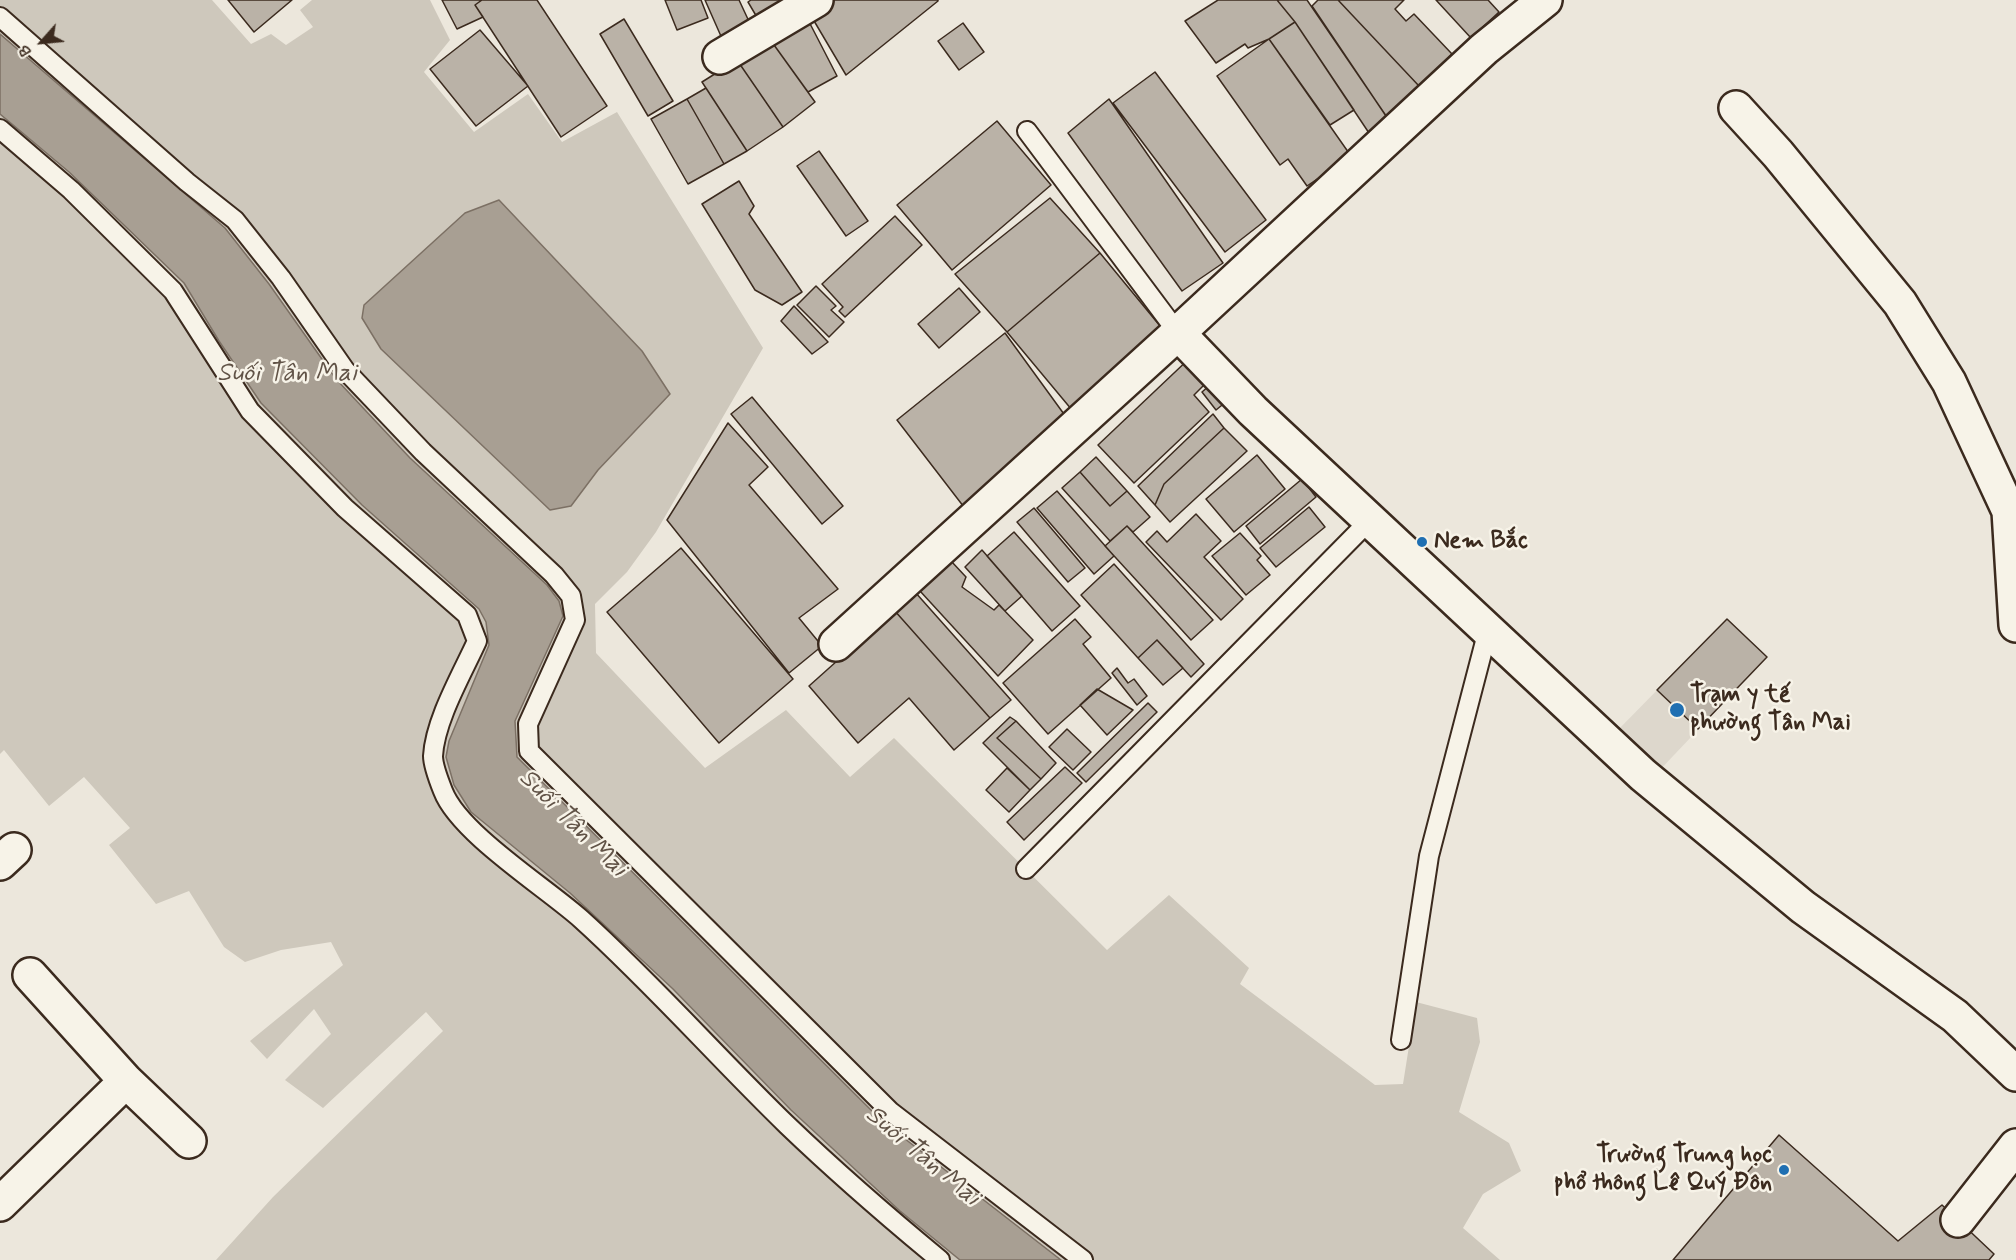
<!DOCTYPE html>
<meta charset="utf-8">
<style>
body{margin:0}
#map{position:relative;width:2016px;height:1260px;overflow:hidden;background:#ece7dc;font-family:Mynerve,sans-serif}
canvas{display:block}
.north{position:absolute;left:12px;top:12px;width:60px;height:60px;-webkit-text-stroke:4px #f7f3e8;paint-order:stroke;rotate:243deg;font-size:16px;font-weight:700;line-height:24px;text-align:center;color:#3b2a1e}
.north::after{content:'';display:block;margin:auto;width:21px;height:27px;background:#3b2a1e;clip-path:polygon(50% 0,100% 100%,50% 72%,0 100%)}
</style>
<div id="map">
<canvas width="2016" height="1260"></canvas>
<div class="north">B</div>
</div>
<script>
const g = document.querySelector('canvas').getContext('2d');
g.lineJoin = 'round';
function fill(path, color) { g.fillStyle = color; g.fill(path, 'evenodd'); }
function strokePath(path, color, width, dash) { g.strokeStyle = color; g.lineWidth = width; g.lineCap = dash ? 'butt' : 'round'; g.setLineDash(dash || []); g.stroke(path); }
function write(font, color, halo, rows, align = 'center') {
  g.font = font + ' Mynerve,sans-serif'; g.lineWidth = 5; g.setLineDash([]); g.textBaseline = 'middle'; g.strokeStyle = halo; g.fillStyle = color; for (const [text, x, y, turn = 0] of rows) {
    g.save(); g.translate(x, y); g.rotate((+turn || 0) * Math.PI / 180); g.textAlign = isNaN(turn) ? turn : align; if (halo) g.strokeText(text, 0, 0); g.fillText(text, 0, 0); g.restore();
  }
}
const built = new Path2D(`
 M1727,619l40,38 -111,117 -43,-39z`);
const green = new Path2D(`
 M0,0h212l39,44 20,-10 15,11 27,-18 -13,-17 12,-10h118l20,40 -26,32 50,60 54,-38 34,48 55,-30 146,236 -107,184 -29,40 -32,32 1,49 109,115 81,-58 64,67 44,-39 213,212 62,-55 80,73 -9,16 135,101 28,-1 13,-82 61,16 3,24 -21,70 50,31 12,28 -38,23 -20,34 37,32h-1284l57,-63 170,-166 -17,-19 -103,96 -38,-28 46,-46 -17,-25 -47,50 -17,-18 93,-76 -12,-23 -50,8 -36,12 -21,-15 -35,-56 -33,13 -47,-59 21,-17 -46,-51 -35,29 -45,-56 -4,4z`);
const water = new Path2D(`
 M0,34l225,194 44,56 67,95 74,79 137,127 12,16 4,15 -48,105 2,36 365,364 179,139h-101l-60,-49 -109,-101 -118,-121 -103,-96 -99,-81 -17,-27 -8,-28 3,-16 40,-96 -3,-23 -7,-13 -117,-104 -101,-102 -42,-62 -35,-58 -115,-111 -69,-58z
 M499,200l143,151 28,43 -72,76 -27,36 -21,4 -169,-161 -19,-31 2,-13 101,-92z`);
const building = new Path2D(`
 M228,0h64l-38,32z
 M442,0h40l-7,5 8,12 -26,12z
 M482,0h55l70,106 -46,31 -86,-132z
 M665,0h36l7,18 -31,12z
 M705,0h34l14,30 -29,13z
 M751,0h53l-43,24 -13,-22z
 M822,0h116v1l-92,74 -39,-66z
 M1218,0h59l18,22 -26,17 -21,9 -3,-4 -29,19 -31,-42z
 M1277,0h30l86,126 -20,13 -78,-117z
 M1318,0h20l81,86 -33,30 -74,-110z
 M1338,0h66l-9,9 11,12 8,-7 38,40 -33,32z
 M1436,0h52l11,12 -28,26z
 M805,14l32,62 -29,16 -39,-54z
 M624,19l49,82 -25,15 -48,-82z
 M1295,22l59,88 -24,15 -61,-86z
 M963,23l21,29 -25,18 -21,-29z
 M480,30l48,56 -52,40 -46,-57z
 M769,38l46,64 -32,25 -46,-67z
 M1269,39l82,117 -44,30 -19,-27 -8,6 -63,-89z
 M737,60l46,67 -36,24 -45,-69z
 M1155,72l111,148 -41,32 -112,-149z
 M706,88l41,63 -23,13 -37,-65z
 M687,99l37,65 -36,20 -37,-65z
 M1109,99l114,164 -41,28 -114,-158z
 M997,121l54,64 -99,85 -55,-65z
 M819,151l49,70 -22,15 -49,-70z
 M739,181l15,25 -5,8 53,78 -20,13 -27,-15 -53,-86z
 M1050,198l50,55 -93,79 -52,-58z
 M895,216l27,29 -77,72 -6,-6 4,-4 -21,-23z
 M1100,253l65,79 -93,78 -65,-78z
 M816,286l20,20 -5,4 13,12 -15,15 -32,-32z
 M959,288l21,24 -41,36 -21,-24z
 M794,306l34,36 -16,12 -31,-33z
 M1005,333l64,88 -102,90 -70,-91z
 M1193,355l20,21 -19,19 15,17 -75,71 -36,-38z
 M1217,379l15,18 -16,13 -14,-18z
 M752,397l91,109 -21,18 -91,-110z
 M1213,414l11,14 -60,56 -9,21 -17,-19z
 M728,423l40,44 -19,18 89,104 -39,29 23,28 -33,27 -122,-153z
 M1224,428l23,23 -77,71 -15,-17 9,-21z
 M1257,455l28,34 -51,43 -28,-33z
 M1096,457l31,34 -17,15 -30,-34z
 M1080,472l30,34 17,-15 23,26 -17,15 -6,-6 -17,15 -48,-53z
 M1302,479l14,18 -56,47 -14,-18z
 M1057,491l57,65 -20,18 -57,-66z
 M1309,507l16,20 -49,40 -16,-19z
 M1034,508l51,60 -17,14 -51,-60z
 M1196,514l25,27 -17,16 39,42 -22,21 -75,-78 11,-11 10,11z
 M1127,526l86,94 -22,20 -86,-94z
 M1014,532l66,74 -28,25 -65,-75z
 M1240,533l21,23 -4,4 13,15 -24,20 -34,-39z
 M681,548l112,131 -74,64 -112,-131z
 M982,550l40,46 -17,15 -40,-44z
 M951,561l15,16 -4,10 32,23 5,-5 34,35 -35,36 -78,-85z
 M1114,564l90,100 -13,13 -34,-37 -19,18 -57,-63z
 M915,592l96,108 -21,18 -96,-108z
 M894,610l96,108 -36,32 -45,-52 -51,45 -49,-57z
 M1075,619l16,18 -8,7 28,34 -63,56 -45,-51z
 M1727,619l40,38 -69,72 -41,-39z
 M1157,640l26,28 -20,17 -25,-27z
 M1117,668l11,15 6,-4 13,17 -10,9 -25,-32z
 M1097,689l36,21 -26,25 -27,-30z
 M1148,703l9,9 -71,70 -9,-9z
 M1010,717l6,4 -19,17 44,41 -11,11 -47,-47z
 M1016,721l40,42 -15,16 -44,-41z
 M1067,729l24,23 -18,18 -24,-23z
 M1065,767l17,16 -58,57 -17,-18z
 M1007,768l23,22 -21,22 -23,-22z
 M1779,1135l119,106 44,-36 52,49 -5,6h-316z`);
const service = new Path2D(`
 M0,17l187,165 48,38 46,58 64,92 78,82 131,123 17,21 4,24 -47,104 1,27 362,361 192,148
 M0,129l71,61 102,101 77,120 95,97 122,107 10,26c-15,33 -42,79 -44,115 0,9 6,25 10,35 16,42 102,96 138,128 72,65 136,138 206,206 49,47 101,92 153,135
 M1027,131l151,202
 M1026,869l344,-349
 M1401,1040l28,-184 59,-226`);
const minor = new Path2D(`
 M720,57l96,-57
 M1736,108l42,46 122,149 49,79 60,129 7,114
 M1178,333l75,78 390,364 160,132 152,109 61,58
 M836,644l342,-311 306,-284 61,-49
 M0,863l14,-13
 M30,975l96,106 63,60
 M0,1204l126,-123
 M1958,1220l58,-74`);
const markers = [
 [1422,542,6,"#1f6fb2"],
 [1677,710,8,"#1f6fb2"],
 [1784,1170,6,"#1f6fb2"]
];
const poiNames = [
 ["Nem Bắc",1434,542],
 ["Trạm y tế",1690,696],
 ["phường Tân Mai",1690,724],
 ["Trường Trung học",1772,1156,"right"],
 ["phổ thông Lê Quý Đôn",1772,1184,"right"]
];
const waterNames = [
 ["Suối Tân Mai",287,375],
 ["Suối Tân Mai",572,824,45],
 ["Suối Tân Mai",922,1157,40]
];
fill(built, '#ddd7cc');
fill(green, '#cec8bc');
fill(water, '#a89f93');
strokePath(water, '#7c7064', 1.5);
fill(building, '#bab2a7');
strokePath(building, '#3b2a1e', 1.5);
strokePath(service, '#3b2a1e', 22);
strokePath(minor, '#3b2a1e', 38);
strokePath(service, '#f7f3e8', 18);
strokePath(minor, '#f7f3e8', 33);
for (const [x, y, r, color] of markers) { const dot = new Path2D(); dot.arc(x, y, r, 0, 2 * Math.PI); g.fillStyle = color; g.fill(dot); strokePath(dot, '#f7f3e8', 2); }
write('bold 24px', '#3b2a1e', '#f7f3e8', poiNames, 'left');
write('italic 26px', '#615347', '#f7f3e8', waterNames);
</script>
